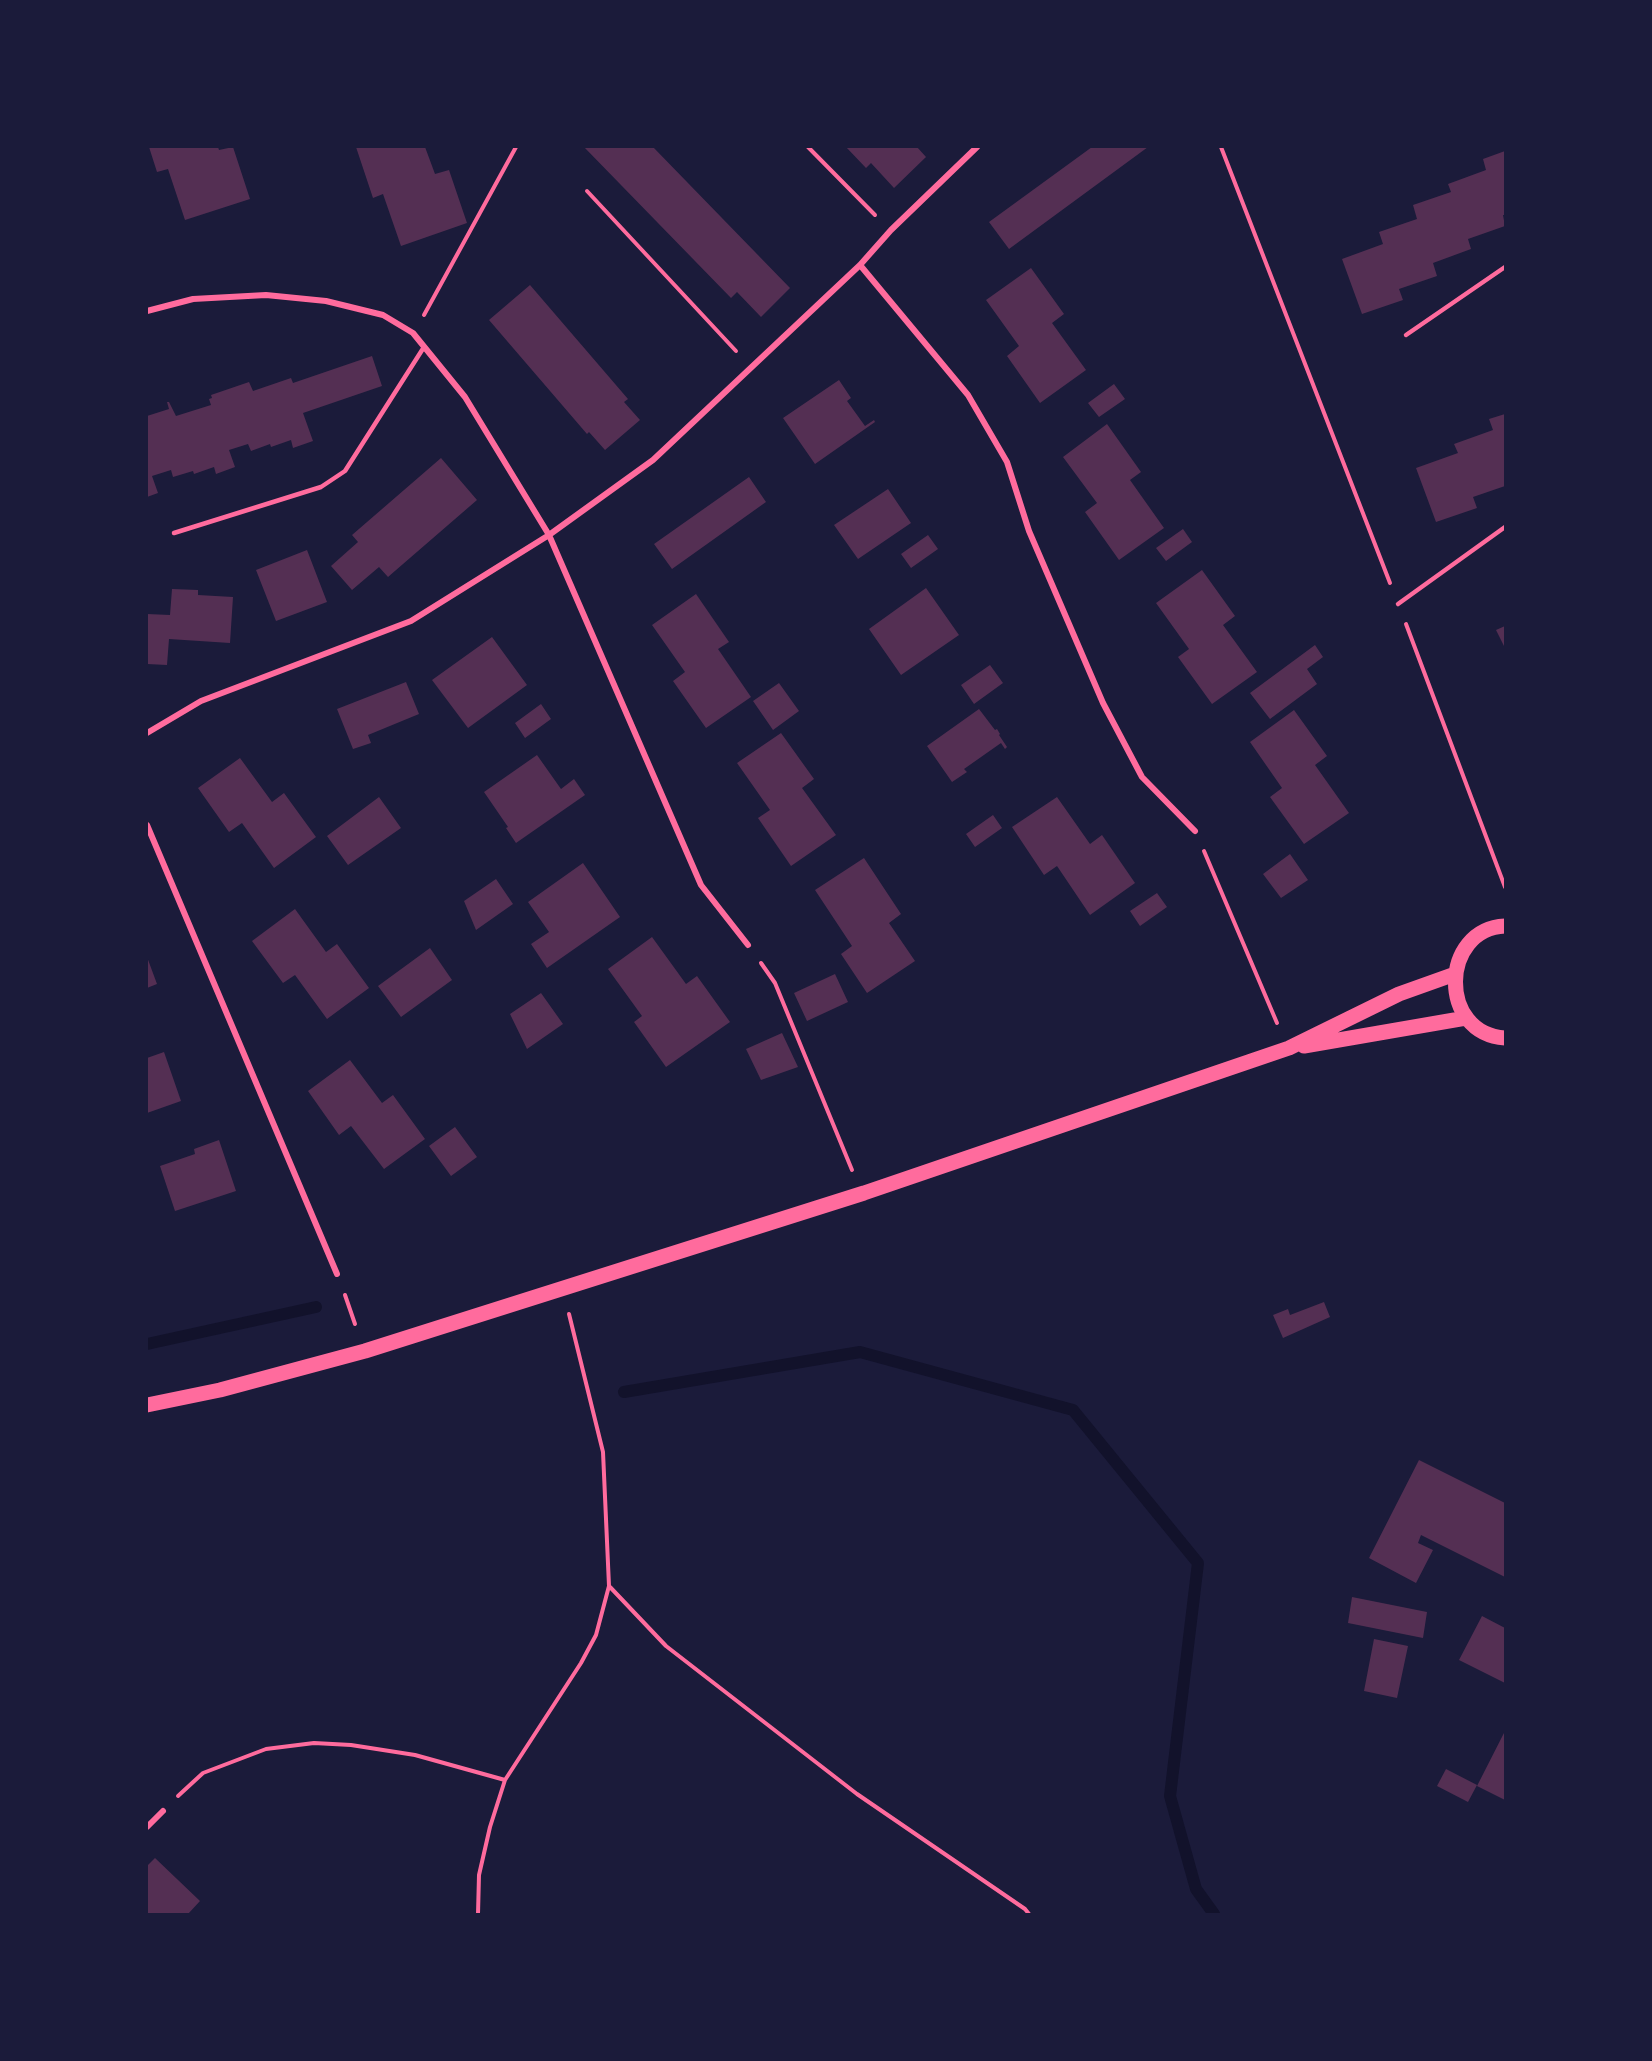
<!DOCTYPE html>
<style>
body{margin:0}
#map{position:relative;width:1652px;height:2061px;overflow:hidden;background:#1b1b3a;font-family:"Nunito Sans",sans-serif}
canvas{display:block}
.frame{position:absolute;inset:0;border:148px solid #1b1b3a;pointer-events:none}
</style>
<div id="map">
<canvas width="1652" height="2061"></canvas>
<div class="frame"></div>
</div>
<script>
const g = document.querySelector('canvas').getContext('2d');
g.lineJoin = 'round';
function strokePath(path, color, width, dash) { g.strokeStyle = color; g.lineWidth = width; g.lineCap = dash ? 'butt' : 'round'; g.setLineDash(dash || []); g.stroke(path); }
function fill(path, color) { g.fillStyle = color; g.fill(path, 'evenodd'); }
const stream = new Path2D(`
 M147,1344l169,-37
 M624,1392l236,-40 213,58 125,153 -28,233 26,93 18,25`);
const building = new Path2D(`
 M149,147h69l1,3 14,-3 17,52 -65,21 -17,-51 -11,3z
 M356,147h69l10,27 14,-4 18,53 -66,23 -18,-52 -10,4z
 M584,147h69l137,141 -29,29 -24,-25 -6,6z
 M846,147h71l9,10 -32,31 -23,-25 -5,5z
 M1092,147h56l-139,102 -20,-27z
 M1505,151v64h-2l2,11 -37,13 3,10 -38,14 4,13 -38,13 4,11 -41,14 -20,-55 41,-15 -4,-12 38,-13 -4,-14 38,-13 -3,-8 38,-14 -3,-11z
 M1031,268l33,46 -12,9 34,47 -46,33 -33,-47 12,-10 -33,-46z
 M530,285l98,114 -4,3 16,18 -35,30 -16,-18 -2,2 -98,-114z
 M372,356l10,30 -79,27 10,28 -20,7 -2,-8 -20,7 -1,-3 -19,7 -3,-7 -19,6 6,17 -19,7 -2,-7 -20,7 -1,-3 -20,6 -2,-7 -19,6 6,17 -11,4v-81l22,-7 -2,-7h2l7,14 35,-11 -2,-6 3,-1 -1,-3 38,-13 4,9 38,-13 2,5z
 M839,380l12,18 -4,3 18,25 9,-6 1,2 -60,42 -32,-46z
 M1114,384l11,15 -26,18 -11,-14z
 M1505,414v72l-32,11 4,11 -41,14 -20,-54 42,-15 -4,-9 39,-14 -4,-11z
 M1107,424l34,48 -11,8 34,48 -45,32 -34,-48 12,-9 -34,-46z
 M441,458l36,42 -89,77 -9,-10 -27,23 -21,-24 27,-24 -6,-7z
 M749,477l17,25 -94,67 -18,-25z
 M888,489l23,34 -53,36 -24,-34z
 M1183,529l9,13 -26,19 -10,-13z
 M928,535l10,14 -27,19 -10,-14z
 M307,550l20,52 -51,19 -20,-51z
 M1202,570l33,46 -12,9 34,47 -45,32 -34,-47 11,-8 -33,-46z
 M926,588l33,47 -58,40 -32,-46z
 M172,589l26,1v5l35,2 -3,46 -61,-4 -2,26 -20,-1v-50l23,1z
 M696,594l33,48 -11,7 33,48 -45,31 -33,-47 12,-9 -33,-47z
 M1505,626v22l-9,-18z
 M492,637l35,48 -59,43 -36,-48z
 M1315,645l8,12 -16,12 10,15 -47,35 -20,-26z
 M990,665l13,18 -29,21 -13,-19z
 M406,682l13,32 -51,21 3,8 -18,6 -16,-40z
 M779,683l20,28 -26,19 -20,-29z
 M541,704l10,15 -26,19 -10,-15z
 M979,709l16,21 2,-1 3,5 -1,1 8,12 -2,2 -4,-6 -37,26 3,3 -15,10 -25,-36z
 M1294,710l33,46 -12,9 34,48 -45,31 -34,-47 12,-9 -32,-46z
 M781,733l33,46 -12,9 34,47 -45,31 -33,-48 12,-8 -33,-47z
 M537,755l24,34 13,-10 11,16 -69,48 -10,-15 2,-1 -24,-35z
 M240,758l32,44 12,-9 32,44 -42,31 -32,-45 -13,9 -31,-44z
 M379,797l22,31 -53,37 -21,-29z
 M1057,797l33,47 12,-9 33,48 -45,32 -33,-49 -13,9 -32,-48z
 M993,815l9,13 -27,19 -9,-13z
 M1290,854l18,26 -27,18 -18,-24z
 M864,858l37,56 -12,9 26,38 -48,32 -26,-39 11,-8 -37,-56z
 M583,863l37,54 -73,51 -16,-24 18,-12 -21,-30z
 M496,879l17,25 -37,26 -12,-29z
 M1157,893l10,14 -27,19 -10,-15z
 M295,909l31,43 11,-8 32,44 -42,31 -32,-44 -12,8 -31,-42z
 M652,937l34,47 11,-8 33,46 -64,45 -32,-45 8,-6 -34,-47z
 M430,948l22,32 -51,37 -23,-31z
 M147,957l10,27 -10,4z
 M835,974l13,28 -41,19 -13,-28z
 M541,993l22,31 -36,25 -17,-35z
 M782,1033l16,34 -37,13 -15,-31z
 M164,1052l17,49 -34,12v-55z
 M350,1060l32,43 11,-8 32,44 -41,30 -33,-43 -12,9 -31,-44z
 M455,1127l22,30 -26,19 -22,-30z
 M219,1140l17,51 -61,20 -15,-45 35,-12 -1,-5z
 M1324,1302l6,15 -47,21 -10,-23 15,-6 2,6z
 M1419,1460l86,43v74l-84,-42 -3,8 15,7 -17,33 -47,-25z
 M1352,1597l75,15 -4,26 -75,-15z
 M1482,1616l23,12v55l-46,-23z
 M1374,1639l34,7 -11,52 -33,-7z
 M1505,1731v69l-28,-14z
 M1446,1769l31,16 -9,17 -31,-16z
 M155,1858l45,43 -12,13h-41v-48z`);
const path = new Path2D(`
 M808,147l67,68
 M1221,147l169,436
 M587,191l149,160
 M424,315l92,-168
 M1406,624l99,263
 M1204,851l73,172
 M761,963l14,20 77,187
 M345,1295l10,29
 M610,1587l56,59 191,148 168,115 4,5
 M178,1796l25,-23 63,-24 48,-6 37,2 64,10 90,25
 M478,1914l1,-39 11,-48 15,-47 76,-117 15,-28 13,-49 -6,-134 -34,-138`);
const service = new Path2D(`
 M1406,335l99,-68
 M174,533l147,-46 24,-16 79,-124
 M1398,604l107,-77`);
const minor = new Path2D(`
 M860,265l108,130 39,67 22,69 74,172 39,74 53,54
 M147,311l46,-12 73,-4 60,6 57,14 30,18 52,64 84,138 152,350 47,60
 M147,733l54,-32 210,-80 138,-86 104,-75 207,-195 31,-35 86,-83
 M147,825l190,449
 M147,1827l16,-16`);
const primary = new Path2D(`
 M1505,926c-65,3 -67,108 0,112
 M1304,1046l162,-28
 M147,1405l73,-15 145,-39 499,-158 425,-145 110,-54 56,-20`);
strokePath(stream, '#12122b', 12);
fill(building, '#542f53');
strokePath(path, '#ff6b9d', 4);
strokePath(service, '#ff6b9d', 4.5);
strokePath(minor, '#ff6b9d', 6);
strokePath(primary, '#ff6b9d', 15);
</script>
